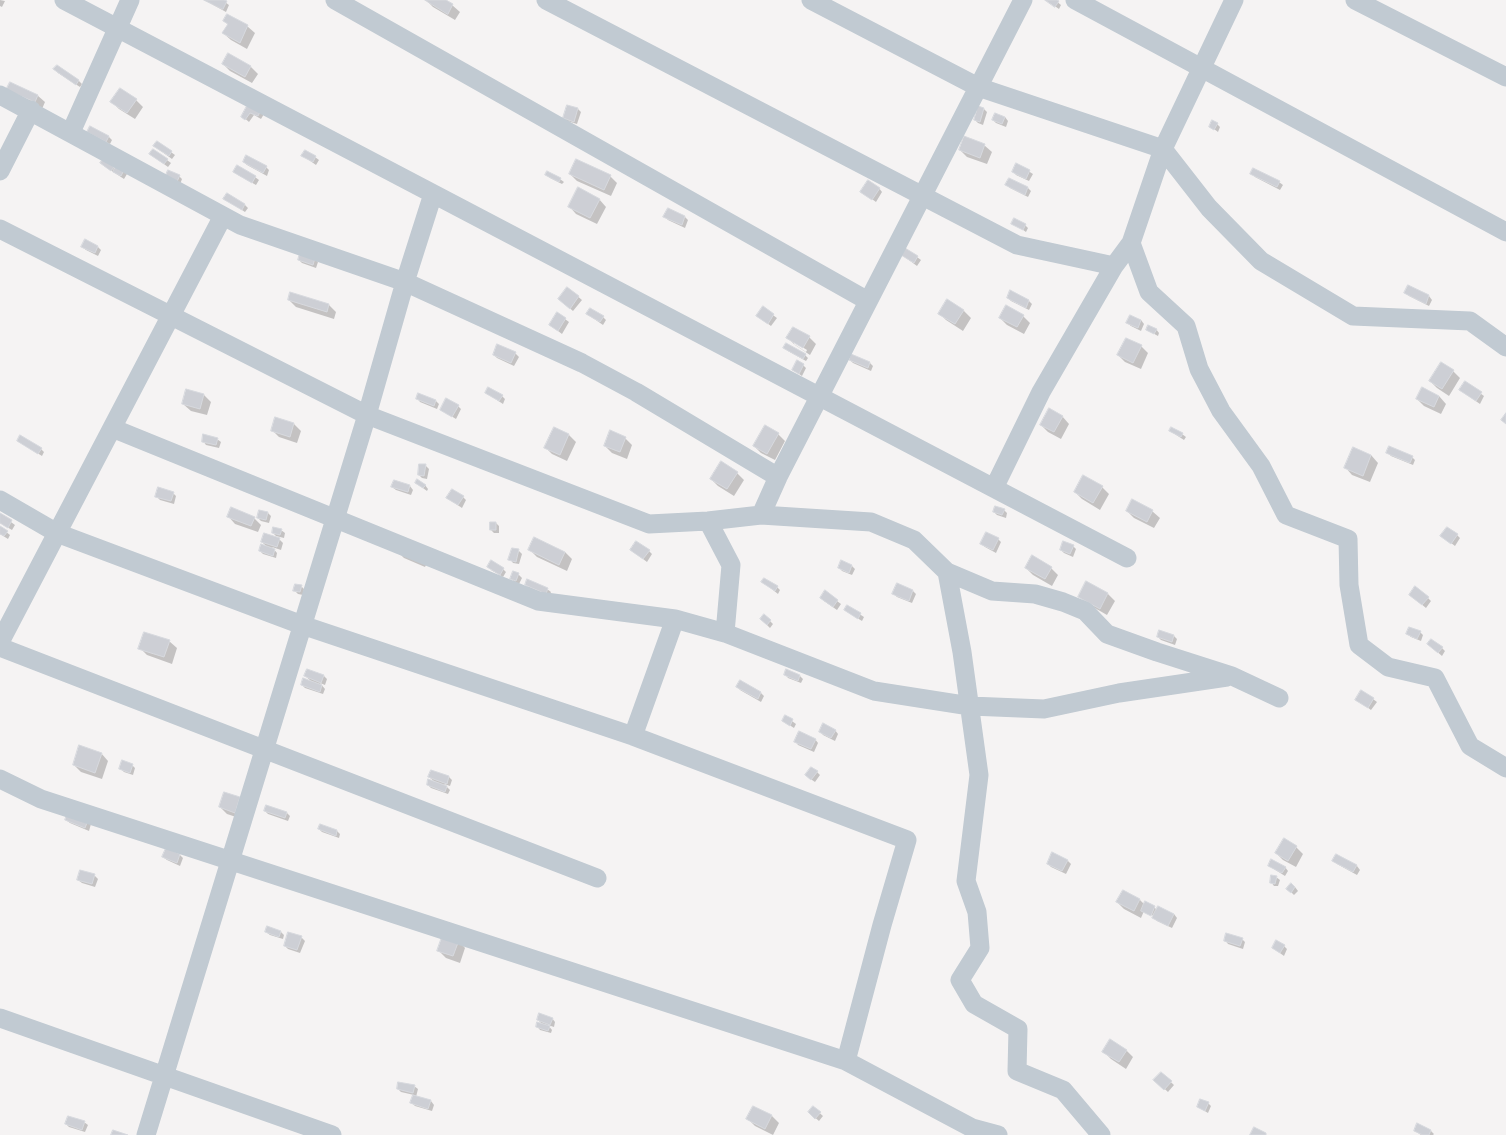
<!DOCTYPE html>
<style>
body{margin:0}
canvas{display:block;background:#f5f3f3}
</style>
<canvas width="1506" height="1135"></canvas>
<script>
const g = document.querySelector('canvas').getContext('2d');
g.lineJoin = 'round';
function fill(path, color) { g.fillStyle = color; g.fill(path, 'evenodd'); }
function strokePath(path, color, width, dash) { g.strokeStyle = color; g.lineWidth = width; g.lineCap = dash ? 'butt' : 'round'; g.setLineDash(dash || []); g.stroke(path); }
const shadow = new Path2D(`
 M0,0l5,1 -3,6 -2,-1z
 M204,0h18l7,5 -3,7z
 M426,0h18l8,5 8,7 -5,8 -22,-13z
 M1046,0h9l6,5 -2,4z
 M228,15l19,11 8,7 -8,16 -16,-9 -8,-7 5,-8 -4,-5z
 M223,64l27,2 8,8 -6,9 -22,-12z
 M57,66l22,15 3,3 -2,3 -22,-14 -3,-4z
 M8,90l29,5 8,7 -3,7z
 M136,100l7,7 -8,12 -16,-10 -7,-7z
 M248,105l16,9 -3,5 -7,-4 -5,7 -7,-6z
 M568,106l10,3 3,3 -4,12 -10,-3 -3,-3z
 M984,109l3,3 -4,13 -5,-2 -3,-3z
 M1005,117l3,4 -2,6 -10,-4 -3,-3z
 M1217,124l3,3 -2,5 -8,-6z
 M91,127l18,10 3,3 -2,4 -18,-9z
 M157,142l18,13 -3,4 -14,-10z
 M984,145l8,7 -5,12 -20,-7 -7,-7z
 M150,154l17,6 4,3 -3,4z
 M303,156l12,1 4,3 -3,5z
 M244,162l22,5 3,3 -2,6 -20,-11z
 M1017,164l16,10 -4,7 -13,-6 -3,-4z
 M104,166l9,1 3,3 1,-3 10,7 -3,5z
 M237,167l18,10 4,3 -3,5 -18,-10 -4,-3z
 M1252,173l27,9 4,3 -3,5 -25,-13z
 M570,174l40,2 7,7 -6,13 -34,-15z
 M546,175l14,4 4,3 -2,2 -12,-6z
 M179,176l3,3 -3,8 -10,-4z
 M1007,185l21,3 3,3 -3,6 -18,-9z
 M879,188l3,4 -6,10 -14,-10z
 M225,199l20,6 3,3 -3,4z
 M599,199l7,8 -9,17 -21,-10 -7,-8z
 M668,210l17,7 3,3 -3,8 -17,-8 -3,-3z
 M1013,223l12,2 3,3 -2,4z
 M82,247h16l3,3 -3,6 -12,-6z
 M902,255l15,2 4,3 -4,6z
 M314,259l4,3 -2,6 -14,-5 -3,-3z
 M1409,287l20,9 3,4 -3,6 -20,-10 -4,-3z
 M568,288l14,12 -9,11 -14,-12z
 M1011,292l18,9 3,3 -3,6 -18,-9 -3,-3z
 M289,300l40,5 7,7 -2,7 -38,-12z
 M947,301l17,10 7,7 -8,13 -17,-11 -7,-7z
 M763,308l14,10 -6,8 -10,-7z
 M587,314l16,3 3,3 -3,5z
 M1023,316l7,7 -6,11 -17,-9 -7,-7z
 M1130,316l11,4 3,4 -3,7 -10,-5 -4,-3z
 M565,319l4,3 -7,12 -12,-9z
 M1156,329l3,4 -1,3 -11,-6z
 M809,337l7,7 -6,11 -15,-10 -7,-7zM794,342l13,8 -1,2 -12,-8z
 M498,345l17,8 4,4 -5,9 -17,-8 -3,-3z
 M1141,346l7,7 -7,16 -16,-7 -7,-7z
 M784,348l21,7 3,3 -2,3 -18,-10z
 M852,355l18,8 3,3 -2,5 -18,-8 -3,-3z
 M803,365l3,3 -4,8 -9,-6z
 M1453,371l7,7 -11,18 -12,-8 -7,-7z
 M1466,383l18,13 -4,8 -16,-11z
 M486,393l16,3 3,3 -2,5z
 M419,394l17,7 3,3 -2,5 -17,-7 -3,-4z
 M204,395l7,7 -4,13 -16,-4 -8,-7z
 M1439,396l7,8 -5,10 -17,-8 -7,-7z
 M458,406l3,3 -5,10 -15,-9z
 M1062,416l7,8 -8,15 -13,-7 -7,-7z
 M276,418l18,6 7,7 -4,12 -18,-6 -7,-7z
 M1170,431l12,3 4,3 -2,3z
 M778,434l7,7 -10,19 -14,-7 -7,-7z
 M569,435l7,7 -9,19 -15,-7 -7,-7z
 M625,438l7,7 -5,14 -15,-6 -7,-7z
 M217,439l4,3 -2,6 -13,-3 -3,-4z
 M18,441l23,8 3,3 -2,4z
 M1388,453l24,4 3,3 -2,5 -22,-9z
 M1371,455l7,8 -8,19 -18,-7 -7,-8z
 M425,465l4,4 -2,10 -5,-1 -3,-3z
 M737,473l7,7 -10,16 -16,-10 -7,-7z
 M394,481l16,5 3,4 -2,5 -15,-5 -4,-3z
 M416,483l9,2 3,4 -1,2z
 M1102,487l7,7 -9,16 -18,-11 -7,-7z
 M173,493l3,3 -2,8 -14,-4 -4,-4z
 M463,497l3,3 -4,8 -15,-10z
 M1004,510l3,3 -1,5 -9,-3 -3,-3z
 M1127,511h25l8,7 -6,10 -20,-10z
 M268,513l3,3 -2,7 -8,-2 -3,-3z
 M0,514l15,11 -3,5 -12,-7z
 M228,516l26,2 7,7 -3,7 -23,-8z
 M491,523h5l3,3v7h-5l-3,-3z
 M0,527l10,8 -2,4 -8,-5z
 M281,530l4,3 -1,5 -8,-2 -3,-3z
 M1457,535l3,3 -5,8 -13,-10z
 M279,539l4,4 -2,7 -9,-3 5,6 -1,5 -13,-4 -3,-3 8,-3 -6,-6z
 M998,539l3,3 -5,11 -11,-6 -4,-3z
 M1073,546l3,3 -3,8 -9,-4 -3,-3z
 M518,550l4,4 -3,10 -6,-1 -3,-4z
 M530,550l35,2 7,7 -5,12 -30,-14z
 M631,550l18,1 3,3 -5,8z
 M401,555l27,6 -3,6 -21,-9z
 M852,566l3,3 -3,6 -10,-4 -3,-4z
 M1026,568h25l7,7 -6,11 -19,-11z
 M503,569l3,3 -3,5 -12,-7z
 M518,574l4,4 -3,6 -5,-2 -3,-4z
 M763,582l14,5 3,3 -2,4z
 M1087,582l21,12 7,7 -8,14 -21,-12 -7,-7z
 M526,585l21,4 4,3 -2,5 -20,-9z
 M301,586l3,3 -1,6 -5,-1 -3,-3z
 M913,591l3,3 -4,9 -15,-6 -3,-3z
 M1410,595l18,3 3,3 -5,7z
 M824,601h13l4,3 -4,6z
 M847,606l17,11 -2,4 -13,-8z
 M770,621l3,3 -3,4 -6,-6z
 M1160,631l14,5 3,3 -2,6 -14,-5 -3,-3z
 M1420,632l3,3 -2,6 -10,-4 -4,-3z
 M169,641l8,7 -5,16 -25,-9 -7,-7z
 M1428,644l14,4 3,3 -3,5z
 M307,670l17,6 3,3 -2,6 -5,-2 5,6 -2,5 -18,-6 -3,-3 9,-4 -6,-5z
 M787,670l13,6 3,3 -2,4 -13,-5 -3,-4z
 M740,681l21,12 3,3 -3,6 -21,-12 -3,-4z
 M1373,699l4,3 -6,8 -14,-10z
 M785,716l11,8 -2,4 -11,-7z
 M835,730l3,4 -3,7 -12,-6 -3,-4z
 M815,739l3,4 -4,9 -16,-7 -3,-4z
 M101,753l7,8 -6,18 -21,-7 -7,-7z
 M132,765l3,3 -2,7 -9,-3 -3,-3z
 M817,772l3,3 -5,7 -6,-4z
 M429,777h20l3,3 -2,6 -6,-2 6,6 -2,4 -17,-6 -3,-3 8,-2z
 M225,793l17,26 -15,-5 -7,-7z
 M265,811l22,2 3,3 -2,5 -20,-7z
 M66,820l25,4 -2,7 -19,-8z
 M320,825l17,6 3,3 -1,4 -17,-6 -3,-3z
 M1296,847l7,7 -7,13 -13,-7 -7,-7z
 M180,855l3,3 -3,8 -13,-6 -4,-3z
 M1336,856l21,10 3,4 -3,5 -20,-11 -4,-3z
 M1067,860l4,4 -5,10 -15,-7 -3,-3z
 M1269,866l16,1 3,4 -3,5z
 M94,875l4,4 -3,8 -13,-4 -4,-3z
 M1276,877l4,3 -2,6h-4l-3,-4z
 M1295,887l3,4 -4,4 -6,-6z
 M1123,891l17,9 5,5 9,2 3,3 17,4 3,4 -5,10 -15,-7 -3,-3 2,-1 -12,-6 -3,7 -17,-9 -7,-7z
 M268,928l13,4 3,3 -1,4 -13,-4 -4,-3z
 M301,937l4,4 -5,12 -12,-4 -3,-3z
 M1242,939l3,3 -2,7 -15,-5 -3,-4z
 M458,940l7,8 -5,15 -14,-5 -7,-7z
 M1284,946l3,3 -3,7 -11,-8z
 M552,1018l3,4 -1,5 -6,-2 4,5 -1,3 -11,-3 -3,-4 6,-1 -5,-5z
 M1126,1050l7,7 -7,12 -15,-10 -7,-7z
 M1161,1073l13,12 -6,7 -13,-12z
 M414,1086l4,3 -2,8 15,4 3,4 -2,6 -17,-5 -3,-3 2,-8 -13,-3 -3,-3z
 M1208,1103l3,3 -3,7 -10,-6z
 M754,1107l18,9 7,7 -6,12 -18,-9 -7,-7z
 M813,1107l10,9 -4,5 -7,-6z
 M84,1122l4,3 -3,7 -16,-5 -3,-3z
 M1415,1131h16l3,3 -1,1h-12z`);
const building = new Path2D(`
 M204,0h20l3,1 -4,8z
 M425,0h21l7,4 -5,10z
 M1045,0h12l2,1 -4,6z
 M227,14l21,11 -8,18 -18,-10 6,-9 -5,-3z
 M228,53l23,13 -6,11 -23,-13z
 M57,65l22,15 -3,5 -23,-16z
 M10,82l28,13 -3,7 -29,-12z
 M120,88l17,11 -10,14 -17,-11z
 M248,104l13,6 -3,6 -8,-3 -5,7 -4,-3z
 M567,105l11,3 -4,14 -11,-4z
 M978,106l6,2 -4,14 -6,-2z
 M995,113l10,4 -3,7 -10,-4z
 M1212,120l6,3 -4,7 -5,-3z
 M90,126l19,10 -3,6 -19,-10z
 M964,136l21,8 -5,14 -21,-8z
 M157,141l15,10 -3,5 -16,-10z
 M153,149l15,10 -4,5 -15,-10z
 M305,150l11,6 -3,6 -12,-6z
 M246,155l21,11 -4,7 -20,-11z
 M103,159l11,8 -3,4 -11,-8z
 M576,159l35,16 -7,15 -35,-16z
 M1016,163l14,7 -4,9 -14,-7z
 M237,165l19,11 -4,7 -19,-11z
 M116,166l8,4 -3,6 -8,-4z
 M1253,168l27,13 -3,6 -27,-13z
 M168,170l12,5 -4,9 -12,-4z
 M547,171l14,7 -2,4 -14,-7z
 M1009,178l19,9 -3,8 -20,-10z
 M868,180l12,8 -8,12 -12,-8z
 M578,187l22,12 -10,19 -22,-11z
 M227,193l18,11 -3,6 -19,-11z
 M668,208l17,8 -3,9 -19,-8z
 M1014,218l12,6 -3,6 -12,-6z
 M85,239l13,7 -3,7 -14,-6z
 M905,248l13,8 -4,7 -13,-8z
 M300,253l15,5 -2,7 -15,-5z
 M1408,285l21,10 -3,9 -22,-11z
 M567,287l12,9 -9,13 -12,-10z
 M1010,290l19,10 -3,8 -19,-10z
 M290,292l39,12 -2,8 -39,-12z
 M947,299l17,11 -9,14 -17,-10z
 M1006,305l18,10 -7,12 -18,-9z
 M763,306l11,8 -6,10 -12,-8z
 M590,308l14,8 -4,6 -14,-8z
 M557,312l9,6 -8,13 -9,-6z
 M1130,315l11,5 -3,8 -12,-5z
 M1148,325l9,4 -3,5 -8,-4z
 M793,327l17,9 -7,12 -17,-10z
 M1126,338l16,7 -9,18 -16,-8z
 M786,343l20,11 -3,5 -20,-11z
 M497,344l19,8 -5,11 -18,-8z
 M851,354l19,8 -2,6 -19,-8z
 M797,360l7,4 -5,10 -7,-4z
 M1441,362l13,8 -12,19 -13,-8z
 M1465,381l17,11 -6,9 -17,-11z
 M488,387l15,8 -4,6 -14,-8z
 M1422,387l17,9 -5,11 -18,-8z
 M186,389l18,5 -4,15 -18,-5z
 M418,393l18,7 -2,6 -18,-7z
 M446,398l13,7 -7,12 -12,-7z
 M1049,408l14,8 -9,16 -14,-7z
 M1506,413v11l-5,-4z
 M275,417l19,6 -4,14 -19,-6z
 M765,425l14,8 -12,21 -14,-8z
 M554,427l15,7 -9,21 -16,-7z
 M1171,427l12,6 -2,4 -12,-6z
 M610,430l16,7 -6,15 -16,-6z
 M203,434l15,4 -2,7 -14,-3z
 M20,435l22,13 -4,6 -21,-13z
 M1389,446l24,10 -3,7 -24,-10z
 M1353,447l18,8 -8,21 -19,-8z
 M721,461l17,11 -11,17 -17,-10z
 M419,464h7l-2,12 -6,-1z
 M1083,475l20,11 -10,17 -19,-11z
 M417,479l9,6 -3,3 -8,-5z
 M394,480l16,5 -2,7 -17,-5z
 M158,487l16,5 -3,9 -16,-4z
 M452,489l12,7 -6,9 -12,-7z
 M1132,499l21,11 -6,12 -21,-11z
 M995,506l10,3 -3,6 -9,-3z
 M231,507l24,10 -4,9 -24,-9z
 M259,510l9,2 -2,8 -9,-2z
 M0,513l12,7 -4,8 -8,-5z
 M490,522h6v8h-6z
 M0,526l8,5 -4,5 -4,-2z
 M273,527l9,2 -2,6 -8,-2z
 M1447,527l11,7 -7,10 -11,-8z
 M986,532l13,6 -6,12 -13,-6z
 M264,533l16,5 -3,9 -16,-5z
 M534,537l31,15 -6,13 -31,-15z
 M636,541l14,9 -7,9 -13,-9z
 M1063,541l11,4 -4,9 -10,-4z
 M261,544l14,5 -2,7 -14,-5z
 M512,548l7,1 -3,13 -8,-2z
 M1032,555l20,12 -7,12 -20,-11z
 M491,560l13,8 -4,7 -13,-8z
 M841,560l11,5 -3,8 -11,-5z
 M513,571l6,2 -3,8 -6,-2z
 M764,578l14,8 -3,5 -14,-9z
 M527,579l21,9 -2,6 -21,-9z
 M1086,581l22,12 -8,16 -22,-12z
 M897,583l16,7 -4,11 -17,-7z
 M295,584l7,1 -2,7 -7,-1z
 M1415,586l14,11 -7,8 -13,-10z
 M825,590l13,10 -5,7 -13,-9z
 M847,605l14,8 -3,6 -14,-9z
 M764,614l7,6 -4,5 -7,-6z
 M1409,627l12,4 -4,8 -11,-5z
 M1159,630l15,5 -2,7 -15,-5z
 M144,632l26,8 -6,17 -26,-8z
 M1431,639l12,8 -5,6 -11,-9z
 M307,669l17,6 -3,8 -17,-7z
 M786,669l14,6 -2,6 -14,-6z
 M303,678l19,7 -2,7 -19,-7z
 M740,680l21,12 -3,7 -22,-12z
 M1361,690l13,8 -6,10 -13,-8z
 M785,715l8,4 -3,7 -8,-5z
 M823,723l13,7 -5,8 -12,-6z
 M799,731l17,8 -5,10 -17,-7z
 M79,745l23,8 -7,20 -22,-8z
 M122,760l11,4 -3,9 -11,-4z
 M811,767l7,4 -7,9 -6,-5z
 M431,770l18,6 -2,8 -19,-7z
 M428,779l19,7 -2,6 -18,-7z
 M224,792l16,5 -5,16 -16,-6z
 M266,805l21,7 -2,6 -21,-7z
 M68,812l20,8 -3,8 -20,-8z
 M320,824l17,6 -1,6 -18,-7z
 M1284,838l13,8 -9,15 -13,-8z
 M166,848l14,6 -3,9 -15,-6z
 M1052,852l16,8 -6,11 -15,-7z
 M1336,854l21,11 -4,7 -21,-11z
 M1271,859l15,8 -4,6 -14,-7z
 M80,870l15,4 -3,10 -15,-4z
 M1271,875l6,1 -2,8 -5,-1z
 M1291,883l4,4 -4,6 -5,-4z
 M1123,890l17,9 -6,12 -18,-9z
 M1145,901l10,5 -4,10 -10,-5z
 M1158,906l16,8 -6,12 -16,-8z
 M267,926l14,5 -2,6 -14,-5z
 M288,932l14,4 -5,14 -13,-4z
 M1226,933l17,5 -3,8 -16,-5z
 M443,934l16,6 -6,16 -16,-5z
 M1276,940l9,5 -5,8 -8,-5z
 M539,1013l14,5 -3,7 -13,-5z
 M537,1022l13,4 -2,5 -12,-4z
 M1110,1039l17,11 -8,12 -17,-10z
 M1161,1072l11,9 -8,9 -11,-10z
 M398,1082l17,3 -2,8 -16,-4z
 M413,1095l18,5 -3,9 -18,-6z
 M1200,1099l9,3 -4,9 -8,-4z
 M753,1106l19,9 -7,14 -19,-10z
 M813,1106l8,6 -6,7 -7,-7z
 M68,1116l17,5 -3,9 -17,-6z
 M1417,1123l14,7 -2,5h-6l-9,-4z
 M1254,1127l12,6v2h-16z
 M113,1130l15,5h-17z`);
const minor = new Path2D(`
 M64,0l1063,558
 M335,0l533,301
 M546,0l471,245 97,21
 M811,0l167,87 185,62 46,59 52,53 92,55 117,5 36,26
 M1075,0l431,232
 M1355,0l151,77
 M0,95l240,130 165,57 177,81 54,29 142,85
 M71,132l59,-132
 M0,171l31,-61
 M0,229l367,186 282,109 59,-3 53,-6 110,7 43,18 33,32 45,19 43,3 28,8 22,9 22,23 50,18 75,24 47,22
 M1131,243l18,49 37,34 13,43 22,42 40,55 25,49 62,24 1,46 10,60 29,22 47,11 35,68 36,22
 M112,428l426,173 137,18 50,14 6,-68 -23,-44
 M994,488l47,-96 73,-126 17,-23 32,-94 71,-149
 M0,500l57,33 245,92 331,111 274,104 -25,85 -36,136
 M761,515l17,-38 245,-477
 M947,572l15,80 17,123 -13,106 11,31 3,36 -20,32 14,24 44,25 -1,42 46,19 38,45
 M725,633l149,58 96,15 74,3 75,-16 108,-16
 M0,642l223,-426
 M0,647l597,231
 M633,736l42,-117
 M0,779l41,20 805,262 126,67 26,7
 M0,1018l332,117
 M146,1135l221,-720 38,-133 28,-88`);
fill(shadow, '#0003');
fill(building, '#cdcfd5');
strokePath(building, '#d7d9de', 1);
strokePath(minor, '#c1cad2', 19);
</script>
